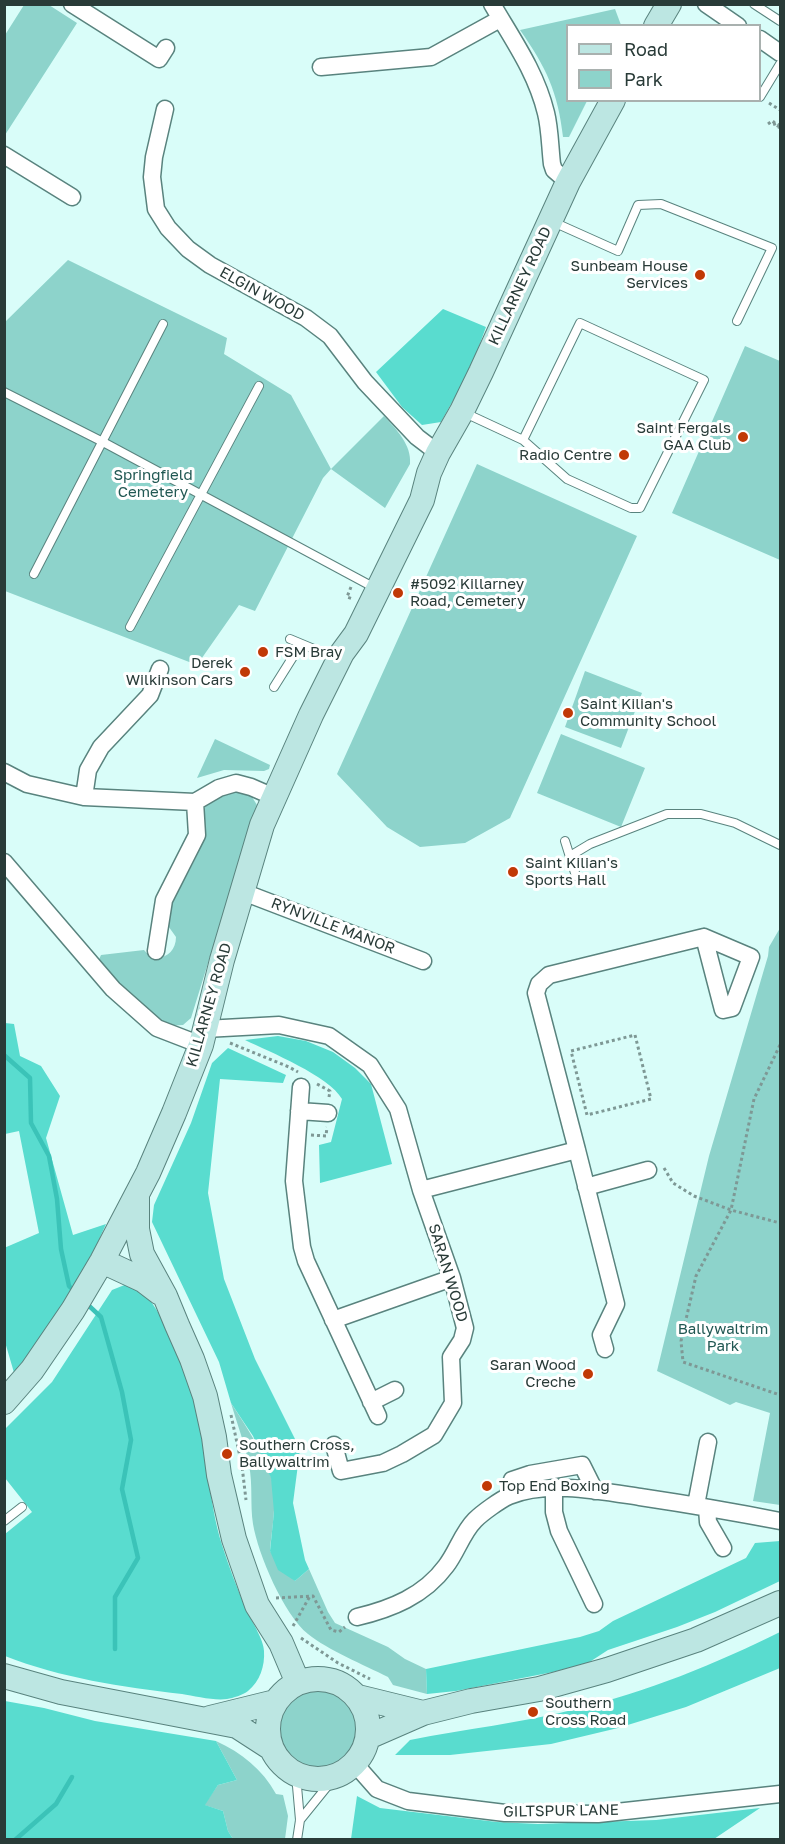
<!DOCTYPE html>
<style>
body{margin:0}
#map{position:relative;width:785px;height:1844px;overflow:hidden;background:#d9fdf9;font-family:"Golos Text",sans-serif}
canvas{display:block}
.frame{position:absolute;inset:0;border:6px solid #293b38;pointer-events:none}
.legend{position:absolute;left:566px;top:24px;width:195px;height:78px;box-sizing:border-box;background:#fff;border:2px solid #a9b1af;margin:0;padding:8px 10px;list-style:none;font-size:18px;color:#293b38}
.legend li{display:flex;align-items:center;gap:12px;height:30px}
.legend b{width:30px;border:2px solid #a9b1af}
</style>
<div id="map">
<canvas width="785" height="1844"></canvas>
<div class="frame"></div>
<ul class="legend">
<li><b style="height:8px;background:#bce6e2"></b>Road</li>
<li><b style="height:16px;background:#8dd3cb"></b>Park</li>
</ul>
</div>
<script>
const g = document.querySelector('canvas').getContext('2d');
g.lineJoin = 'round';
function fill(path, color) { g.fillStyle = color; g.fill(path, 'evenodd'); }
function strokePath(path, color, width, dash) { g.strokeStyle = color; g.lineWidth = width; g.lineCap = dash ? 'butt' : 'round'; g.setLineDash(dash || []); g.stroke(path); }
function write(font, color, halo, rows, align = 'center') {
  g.font = font + ' "Golos Text",sans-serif'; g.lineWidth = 6; g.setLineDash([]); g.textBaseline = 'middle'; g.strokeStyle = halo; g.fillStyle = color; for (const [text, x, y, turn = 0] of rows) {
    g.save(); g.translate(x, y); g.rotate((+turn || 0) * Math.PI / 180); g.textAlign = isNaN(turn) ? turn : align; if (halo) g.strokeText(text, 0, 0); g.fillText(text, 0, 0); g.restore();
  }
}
const green = new Path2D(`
 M24,5h25l28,18 -72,112v-100z
 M615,9l6,16 -53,1v74l19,1 -18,36h-6c-5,-45 -17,-70 -43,-107z
 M68,260l159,78 -3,16 67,41 40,74 53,-53c12,13 28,29 26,48l-25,44 -54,-39 -8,9 -68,133 -16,-6 -42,60 -192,-74v-269z
 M745,346l35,15v199l-108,-47z
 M477,464l160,72 -127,282 -45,25 -45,4 -33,-20 -50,-53z
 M585,671l57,22 -21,55 -56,-21z
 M561,734l84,34 -24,59 -84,-34z
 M215,739l55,26 -1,4 -5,2 -40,-1 -27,8z
 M234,788l18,9 5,8 -66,213 -8,7 -18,1 -68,-62 4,-9 43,-5c12,15 32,6 32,-13l-10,-14c6,-29 27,-53 36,-81 4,-13 -3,-31 7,-41 6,-6 17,-9 25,-13z
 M780,928v577l-27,-4 17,-88 -34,-11 -6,3 -73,-34 52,-215 59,-200 1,-9z
 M231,1403c15,23 31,47 40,74 7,23 1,50 -1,74l25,30 14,-12 19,43 7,11 53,24 17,12 21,10 1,25 -34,-9 -5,-8c-24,-12 -60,-27 -80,-43 -24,-19 -50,-80 -55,-110 -3,-19 0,-39 -4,-59 -4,-21 -12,-41 -18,-62z
 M276 1727a42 42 0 1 1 84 0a42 42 0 1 1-84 0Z
 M216,1741c26,12 46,28 60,53l7,1 5,21 -3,23h-52l-5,-8 -5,-20 -19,-6 14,-20 19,-5z`);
const forest = new Path2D(`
 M443,309l43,18 -15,41 -30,54 -19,3 -20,-18 -26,-35z
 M5,1023l9,1 6,32 21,10 19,30 -14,42 27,97 33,-11 -33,73 -58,79 -10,-34 -1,-94 35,-15 -20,-102 -14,3z
 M278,1036l28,5 27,11 22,16 16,16 21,80 -72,19 -1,-38 12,-3 11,-43c-13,-23 -72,-47 -97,-59z
 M228,1048l58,27 -3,8 -63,-4 -12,114 16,86 31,80 45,90 -7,54 12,57 4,9 -14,12 -17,-11 -8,-19 4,-39 -3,-34 -18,-42 -22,-33 -12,-41 -67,-140 2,-17 37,-82 21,-60z
 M127,1284c32,3 61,95 69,123 12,45 12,93 26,138 7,22 15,43 24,64 5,11 18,31 18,42 1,15 -4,30 -16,40 -5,4 -15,7 -21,8 -12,2 -33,-3 -45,-5 -60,-7 -121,-16 -177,-38v-122l27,-22 -27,-34 -1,-48 48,-48 60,-92z
 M780,1541v40l-65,31 -38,15 -69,23 -20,13 -35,9 -97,19 -29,3 -1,-25 154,-32 19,-6 14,-10 133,-63 9,-15z
 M780,1632v36l-94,39 -68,21 -67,16 -101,11h-55l15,-15c55,-11 111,-17 166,-31 68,-16 142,-46 204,-77z
 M5,1701l39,7 51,13 121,20 21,39 -19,5 -13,20 18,6 5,20 5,8h-228z
 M357,1796l23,12 117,14 41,2 118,-4 104,-12 -46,31 -310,1 -31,-2 -22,1z`);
const stream = new Path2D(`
 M4,1055l26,23 1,45 18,33 8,43 4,50 8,37 5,5
 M87,1304l14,13 21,75 9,48 -9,49 16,69 -23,39v52
 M15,1840l41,-36 16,-27`);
const path = new Path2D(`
 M769,103l11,7
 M768,124l4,-3 2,1 -2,3 6,-2 1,2 1,-3
 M779,125l-2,3 2,1 1,-3
 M351,587l-4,10 6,2
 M635,1035l16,64 -64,16 -16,-64z
 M230,1043l59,24 9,5
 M780,1045l-26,54 -23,111 -35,66 -15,65 2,21 97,33
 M317,1084l13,7 -1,6
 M311,1135l15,1 1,-9
 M664,1168l9,15 21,13 37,14 49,13
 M231,1415l11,51 4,34
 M276,1598l37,-2 18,34 8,2 6,-5
 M293,1626l17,-30
 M301,1638l37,25 32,16`);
const lane = new Path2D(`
 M754,4l26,17
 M760,97l20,-33
 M551,221l67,30 20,-46 23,-1 111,44 -35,73
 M4,392l99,50 272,146
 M465,413l58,27 44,39 64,29h9l64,-128 -124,-57 -57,117
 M34,574l129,-250
 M130,627l129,-241
 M290,639l48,20
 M274,687l27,-43
 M565,841l11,35
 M570,856l20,-12 77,-30h34l34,9 45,22
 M4,1521l18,-14
 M296,1775l4,45 -3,20
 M300,1820l34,-42`);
const street = new Path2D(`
 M72,4l87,55 7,-11
 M492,4c21,36 44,68 54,109 4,16 4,34 6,51l2,6 14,12
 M706,4l32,22
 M760,39l20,14
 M321,67l110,-10 69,-38
 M165,109l-11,48 -2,20 4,32 12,19 20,21 22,16 96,53 24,18 35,46 52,55 21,16
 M4,155l68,42
 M4,772l23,12 57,13 111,5 24,-14 17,-5 15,4 23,10
 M84,797l4,-27 13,-23 49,-52 10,-26
 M4,862l109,127 44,39 44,17
 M243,892l180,69
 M156,951l8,-51 33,-65 -2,-33
 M205,1029l74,-4 50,11 41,29 28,44 23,81 31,88 13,50 -3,12 -11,17 2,46 -19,32 -32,19 -19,9 -42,8 -7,-26
 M301,1087l-7,94 8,66 4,14 72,155
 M299,1111l29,2
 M577,1150l39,154 -15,31 4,14
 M586,1187l62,-17
 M421,1190l156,-40 -41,-157 3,-9 10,-9 155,-38 19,73 9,-2 19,-51 -47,-20
 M333,1320l119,-42
 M371,1402l24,-12
 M554,1488v24l5,19 35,73
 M508,1496l4,-16 18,-6 52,-9 13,26
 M696,1505l12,-63
 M707,1508l1,14 15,26
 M357,1617c34,-8 67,-21 89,-51 11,-14 16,-33 29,-46 7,-7 25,-20 34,-24 38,-16 92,-5 131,1 47,7 94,15 140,24
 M355,1764l22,25 31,12 97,12 93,1 182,-20`);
const secondary = new Path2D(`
 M656,26l13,-22
 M137,1197v32l5,25 23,42 12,29 15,34 13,37 9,41 5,38 15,64 23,66 24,38 17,40
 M102,1261l41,19 17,13
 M4,1402l28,-32 41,-60 29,-49 46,-88 26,-60 27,-68 21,-85 40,-135 49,-110 31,-62 14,-19 66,-134 7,-27 9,-20 24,-42 19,-39 87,-190 45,-82
 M4,1676l57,16 176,34 34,22
 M268 1729a50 50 0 1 1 100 0a50 50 0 1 1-100 0Z
 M358,1697l65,16
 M210,1718l65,-16
 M368,1737l55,-24 48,-12 68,-12 68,-19 89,-30 84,-37`);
const markers = [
 [700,275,6,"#c13906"],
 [743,437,6,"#c13906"],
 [624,455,6,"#c13906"],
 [398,593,6,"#c13906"],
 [263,652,6,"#c13906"],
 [245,672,6,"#c13906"],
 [568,713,6,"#c13906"],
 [513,872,6,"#c13906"],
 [588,1374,6,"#c13906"],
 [227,1454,6,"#c13906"],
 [487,1486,6,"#c13906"],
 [533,1712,6,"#c13906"]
];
const poiNames = [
 ["Sunbeam House",688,266,"right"],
 ["Services",688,283,"right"],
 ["Saint Fergals",731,428,"right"],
 ["GAA Club",731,445,"right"],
 ["Radio Centre",612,455,"right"],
 ["#5092 Killarney",410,584],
 ["Road, Cemetery",410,601],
 ["FSM Bray",275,652],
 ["Derek",233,663,"right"],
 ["Wilkinson Cars",233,680,"right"],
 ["Saint Kilian's",580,704],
 ["Community School",580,721],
 ["Saint Kilian's",525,863],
 ["Sports Hall",525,880],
 ["Saran Wood",576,1365,"right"],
 ["Creche",576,1382,"right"],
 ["Southern Cross,",239,1445],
 ["Ballywaltrim",239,1462],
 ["Top End Boxing",499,1486],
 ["Southern",545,1703],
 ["Cross Road",545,1720]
];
const streetNames = [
 ["KILLARNEY ROAD",520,286,-65],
 ["ELGIN WOOD",262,294,29],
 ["RYNVILLE MANOR",333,926,21],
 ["KILLARNEY ROAD",209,1005,-74],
 ["SARAN WOOD",448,1273,73],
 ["GILTSPUR LANE",561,1811,-1]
];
const parkNames = [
 ["Springfield",153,475],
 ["Cemetery",153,492],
 ["Ballywaltrim",723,1329],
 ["Park",723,1346]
];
fill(green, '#8dd3cb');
fill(forest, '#59dccf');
strokePath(stream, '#3bc3b8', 4.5);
strokePath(lane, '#59837e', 10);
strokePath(street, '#59837e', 19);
strokePath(secondary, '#59837e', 26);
strokePath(path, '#7e9895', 3, [3, 3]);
strokePath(lane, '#fff', 8);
strokePath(street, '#fff', 16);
strokePath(secondary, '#bce6e2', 24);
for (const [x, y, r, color] of markers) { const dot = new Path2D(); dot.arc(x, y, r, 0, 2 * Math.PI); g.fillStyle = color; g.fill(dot); strokePath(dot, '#fff', 2); }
write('15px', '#293b38', '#fff', poiNames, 'left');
write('15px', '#293b38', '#fff', streetNames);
write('15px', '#215853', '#fff', parkNames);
</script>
